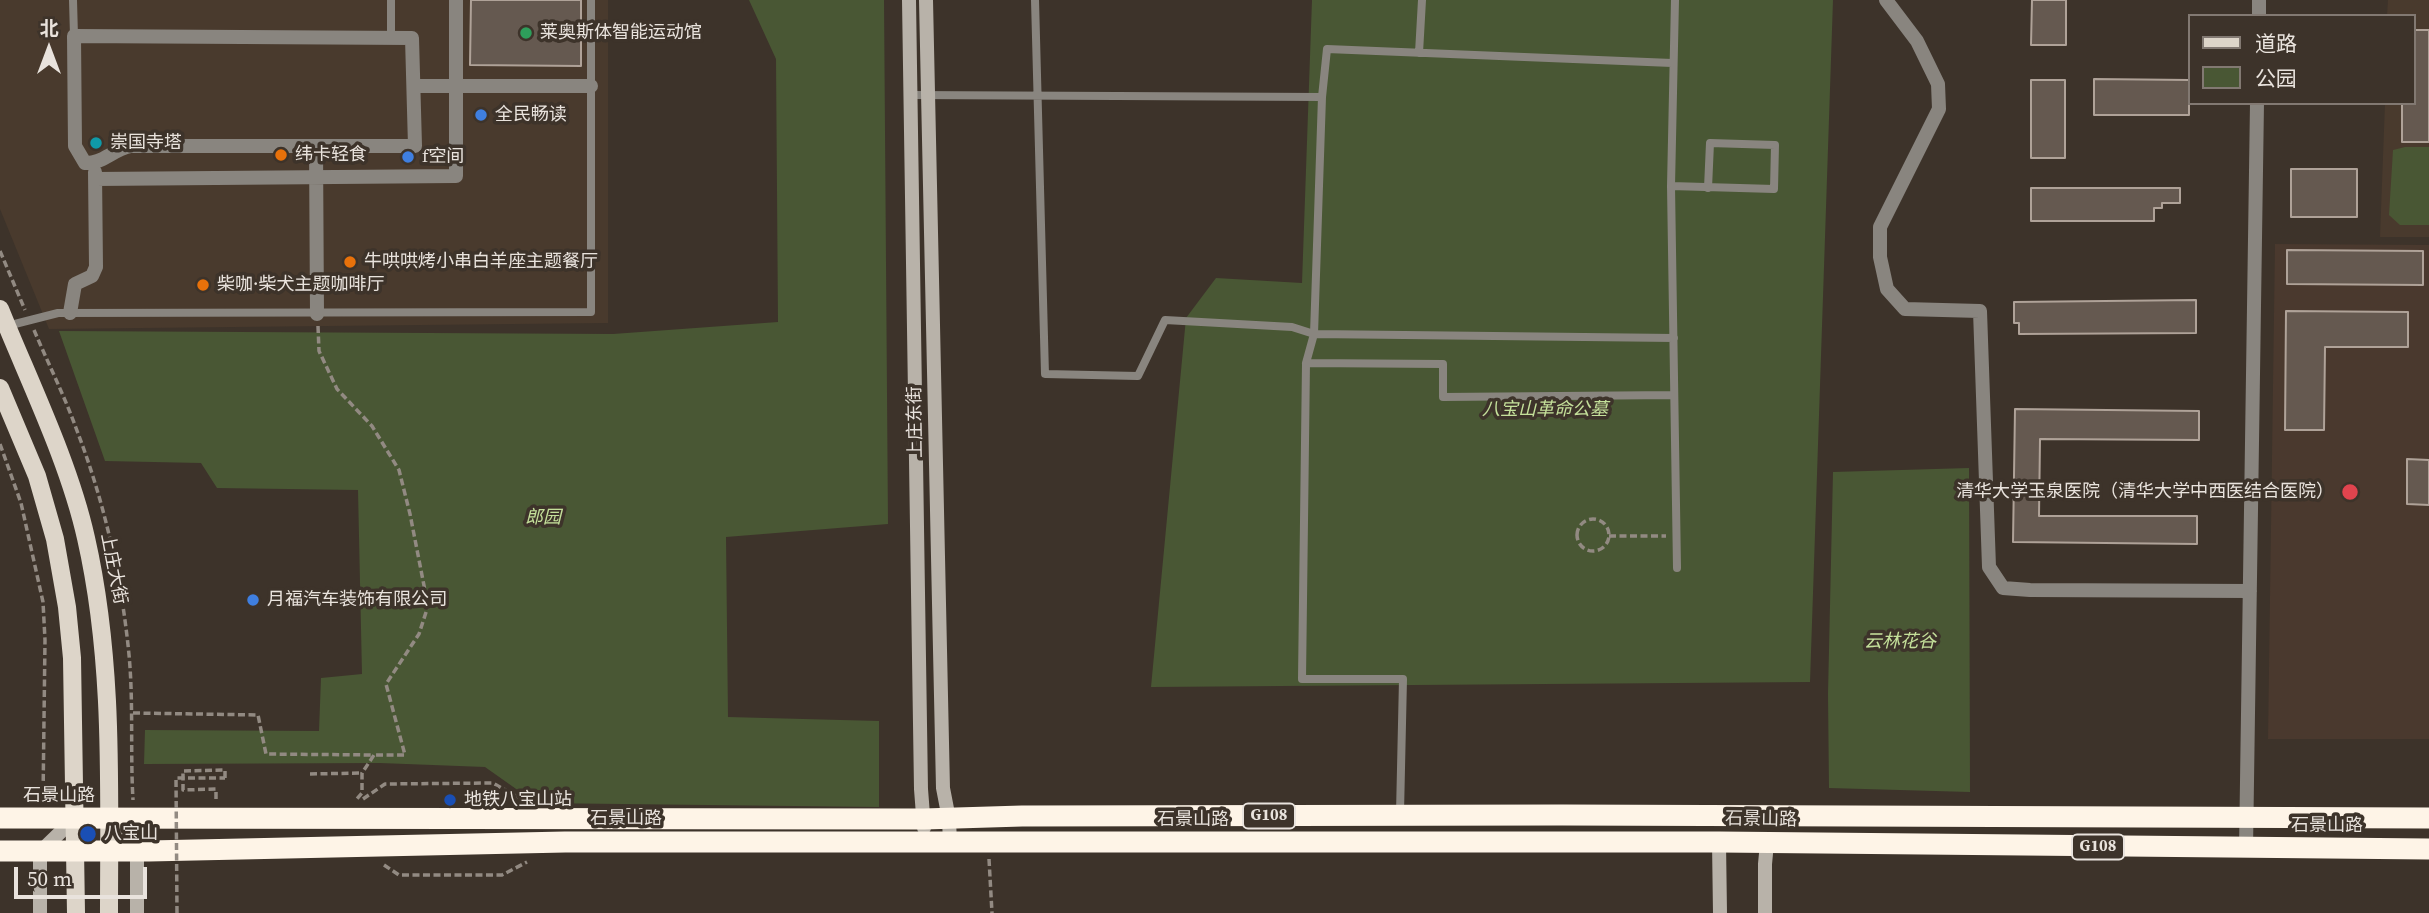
<!DOCTYPE html>
<meta charset="utf-8">
<style>
body{margin:0}
#map{position:relative;width:2429px;height:913px;overflow:hidden;background:#3d332a;font-family:"Source Serif 4","Noto Sans SC",serif}
canvas{display:block}
.legend{position:absolute;left:2188px;top:14px;width:228px;height:91px;box-sizing:border-box;background:#3d332a;border:2px solid #827972;margin:0;padding:9px 12px;list-style:none;font-size:21px;color:#e9e3dd}
.legend li{display:flex;align-items:center;gap:14px;height:35px}
.legend b{width:35px;border:2px solid #827972}
.north{position:absolute;left:14px;top:14px;width:70px;height:70px;-webkit-text-stroke:5px #3d332a;paint-order:stroke;rotate:0deg;font-size:19px;font-weight:700;line-height:28px;text-align:center;color:#e9e3dd}
.north::after{content:'';display:block;margin:auto;width:24px;height:32px;background:#e9e3dd;clip-path:polygon(50% 0,100% 100%,50% 72%,0 100%)}
.scale{position:absolute;left:14px;top:867px;width:133px;height:32px;box-sizing:border-box;border:4px solid #e9e3dd;border-top:0;padding-left:9px;font-size:21px;line-height:24px;white-space:nowrap;color:#e9e3dd;-webkit-text-stroke:5px #3d332a;paint-order:stroke}
</style>
<div id="map">
<canvas width="2429" height="913"></canvas>
<ul class="legend">
<li><b style="height:9px;background:#ddd5c9"></b>道路</li>
<li><b style="height:19px;background:#495734"></b>公园</li>
</ul>
<div class="north">北</div>
<div class="scale">50 m</div>
</div>
<script>
const g = document.querySelector('canvas').getContext('2d');
g.lineJoin = 'round';
function fill(path, color) { g.fillStyle = color; g.fill(path, 'evenodd'); }
function strokePath(path, color, width, dash) { g.strokeStyle = color; g.lineWidth = width; g.lineCap = dash ? 'butt' : 'round'; g.setLineDash(dash || []); g.stroke(path); }
function write(font, color, halo, rows, align = 'center') {
  g.font = font + ' "Source Serif 4","Noto Sans SC",serif'; g.lineWidth = 7; g.setLineDash([]); g.textBaseline = 'middle'; g.strokeStyle = halo; g.fillStyle = color; for (const [text, x, y, turn = 0] of rows) {
    g.save(); g.translate(x, y); g.rotate((+turn || 0) * Math.PI / 180); g.textAlign = isNaN(turn) ? turn : align; if (halo) g.strokeText(text, 0, 0); g.fillText(text, 0, 0); g.restore();
  }
}
const built = new Path2D(`
 M0,0h608v323l-559,6 -49,-120z
 M2388,0h41v237h-49l5,-134h28v-87h-26z`);
const medical = new Path2D(`
 M2275,244l154,1v494h-161z`);
const green = new Path2D(`
 M749,0h135l4,524 -162,13 2,180 151,4v86l-343,-4 -51,-36 -105,-4 -236,1 1,-34 174,1 2,-53 41,-4 -4,-184 -141,-2 -16,-25 -96,-2 -46,-130 554,3 165,-12 -2,-263z
 M1312,0h521l-23,682 -659,5 35,-369 30,-40 86,5z
 M2405,147h24v78h-29l-11,-10 4,-65z
 M1969,468l1,324 -141,-4 -1,-94 5,-222z`);
const building = new Path2D(`
 M471,0h110v66l-111,-1z
 M2032,0h34v45h-35z
 M2413,30h16v112h-27v-39h11z
 M2094,79l95,1v35h-95z
 M2031,80h34v78h-34z
 M2291,169h66v48h-66z
 M2031,188h149v15h-18v5h-8v13h-123z
 M2287,250l136,1v34l-136,-1z
 M2196,300v33l-177,1v-11h-5v-21z
 M2286,311l122,1v35h-83l-1,83h-39z
 M2015,409l184,2v29l-159,-1 -1,77h158v28l-184,-2z
 M2407,459l22,1v45l-22,-1z`);
const path = new Path2D(`
 M0,251l25,59
 M318,326l1,25 18,38 35,37 27,44 11,44 18,92 -9,28 -33,50 19,71h-31
 M34,330c14,33 30,65 42,98 27,70 44,143 52,217 6,52 2,104 5,155
 M0,444l21,59 22,99 2,38 -2,159
 M1577 535a16 16 0 1 1 32 0a16 16 0 1 1-32 0Z
 M1609,536h57
 M133,713l125,2 8,39 108,1 -12,18v20l-6,7
 M310,774l52,-1
 M216,799v-10l-33,1v-19l42,-1v8
 M363,799l22,-15 108,-1 28,16
 M989,859l3,54
 M384,865l15,10h103l25,-13`);
const lane = new Path2D(`
 M73,0l1,36
 M391,0v39
 M1035,0l10,374 93,2 27,-56 127,7 22,7 8,-237
 M1675,0l-4,186 6,382
 M1419,53l3,-53
 M911,95l411,2 5,-48 345,14
 M1671,186l103,3 1,-44 -65,-2 -2,45
 M7,326l51,-13 533,-1v-312
 M1674,338l-360,-4 -8,29 137,1v33l231,-2
 M1306,363l-4,316h101l-3,134`);
const street = new Path2D(`
 M1886,0l31,41 21,43 1,25 -59,118v30l7,32 18,20 75,2 9,256 14,21 27,2 220,1
 M2259,16v-16
 M74,36l338,2 3,108h-284c-19,4 -29,18 -46,17l-10,-17z
 M414,86h177
 M316,146l1,168
 M95,179l361,-3v-176
 M70,313l5,-29 17,-8 4,-9 -1,-95
 M2246,849l11,-746`);
const secondary = new Path2D(`
 M909,0l12,789 3,39
 M926,0l17,788 6,31 1,24
 M110,818l27,33v62
 M1719,842l1,71
 M40,913v-61l35,-34
 M1765,913v-49l2,-21`);
const primary = new Path2D(`
 M0,309c29,72 69,153 86,229 28,123 23,250 23,375
 M0,388l37,88 18,63 12,68 5,51 4,255`);
const highway = new Path2D(`
 M0,818l924,1 98,-3 540,-1 867,3
 M0,851h149l416,-9h1154l710,7`);
const pathBridge = new Path2D(`
 M177,913l-1,-135h49`);
const markers = [
 [526,33,7,"#2e9e5b"],
 [481,115,7,"#3f7fe0"],
 [96,143,7,"#0f9aa8"],
 [281,155,7,"#e8710a"],
 [408,157,7,"#3f7fe0"],
 [350,262,7,"#e8710a"],
 [203,285,7,"#e8710a"],
 [2350,492,9,"#e0444e"],
 [253,600,7,"#3f7fe0"],
 [450,800,7,"#1a4fb4"],
 [88,834,9,"#1a4fb4"]
];
const shields = [
 [1269,816,52],
 [2098,847,52]
];
const shieldNames = [
 ["G108",1269,816],
 ["G108",2098,847]
];
const poiNames = [
 ["莱奥斯体智能运动馆",540,33],
 ["全民畅读",495,115],
 ["崇国寺塔",110,143],
 ["纬卡轻食",295,155],
 ["f空间",422,157],
 ["牛哄哄烤小串白羊座主题餐厅",364,262],
 ["柴咖·柴犬主题咖啡厅",217,285],
 ["清华大学玉泉医院（清华大学中西医结合医院）",2334,492,"right"],
 ["月福汽车装饰有限公司",267,600],
 ["地铁八宝山站",464,800],
 ["八宝山",104,834]
];
const parkNames = [
 ["八宝山革命公墓",1545,410],
 ["郎园",543,518],
 ["云林花谷",1900,642]
];
const streetNames = [
 ["上庄东街",916,422,-91],
 ["上庄大街",113,569,79],
 ["石景山路",59,796],
 ["石景山路",626,819],
 ["石景山路",1193,820],
 ["石景山路",1761,820,1],
 ["石景山路",2327,826]
];
fill(built, '#493a2d');
fill(medical, '#4a392e');
fill(green, '#495734');
fill(building, '#655950');
strokePath(building, '#afa298', 2);
strokePath(path, '#928a82', 3.5, [7, 3.5]);
strokePath(lane, '#89857f', 8);
strokePath(street, '#89857f', 14);
strokePath(secondary, '#b8b2a9', 14);
strokePath(primary, '#ddd5c9', 18);
strokePath(highway, '#fef4e7', 21);
strokePath(pathBridge, '#928a82', 3.5, [7, 3.5]);
for (const [x, y, r, color] of markers) { const dot = new Path2D(); dot.arc(x, y, r, 0, 2 * Math.PI); g.fillStyle = color; g.fill(dot); strokePath(dot, '#3d332a', 2.5); }
for (const [x, y, w] of shields) { const box = new Path2D(); box.roundRect(x - w / 2, y - 12.5, w, 25, 5); g.fillStyle = '#3d332a'; g.fill(box); strokePath(box, '#e9e3dd', 2); }
write('bold 16px', '#e9e3dd', null, shieldNames);
write('18px', '#e9e3dd', '#3d332a', poiNames, 'left');
write('italic 18px', '#c4e09a', '#3d332a', parkNames);
write('18px', '#e9e3dd', '#3d332a', streetNames);
</script>
